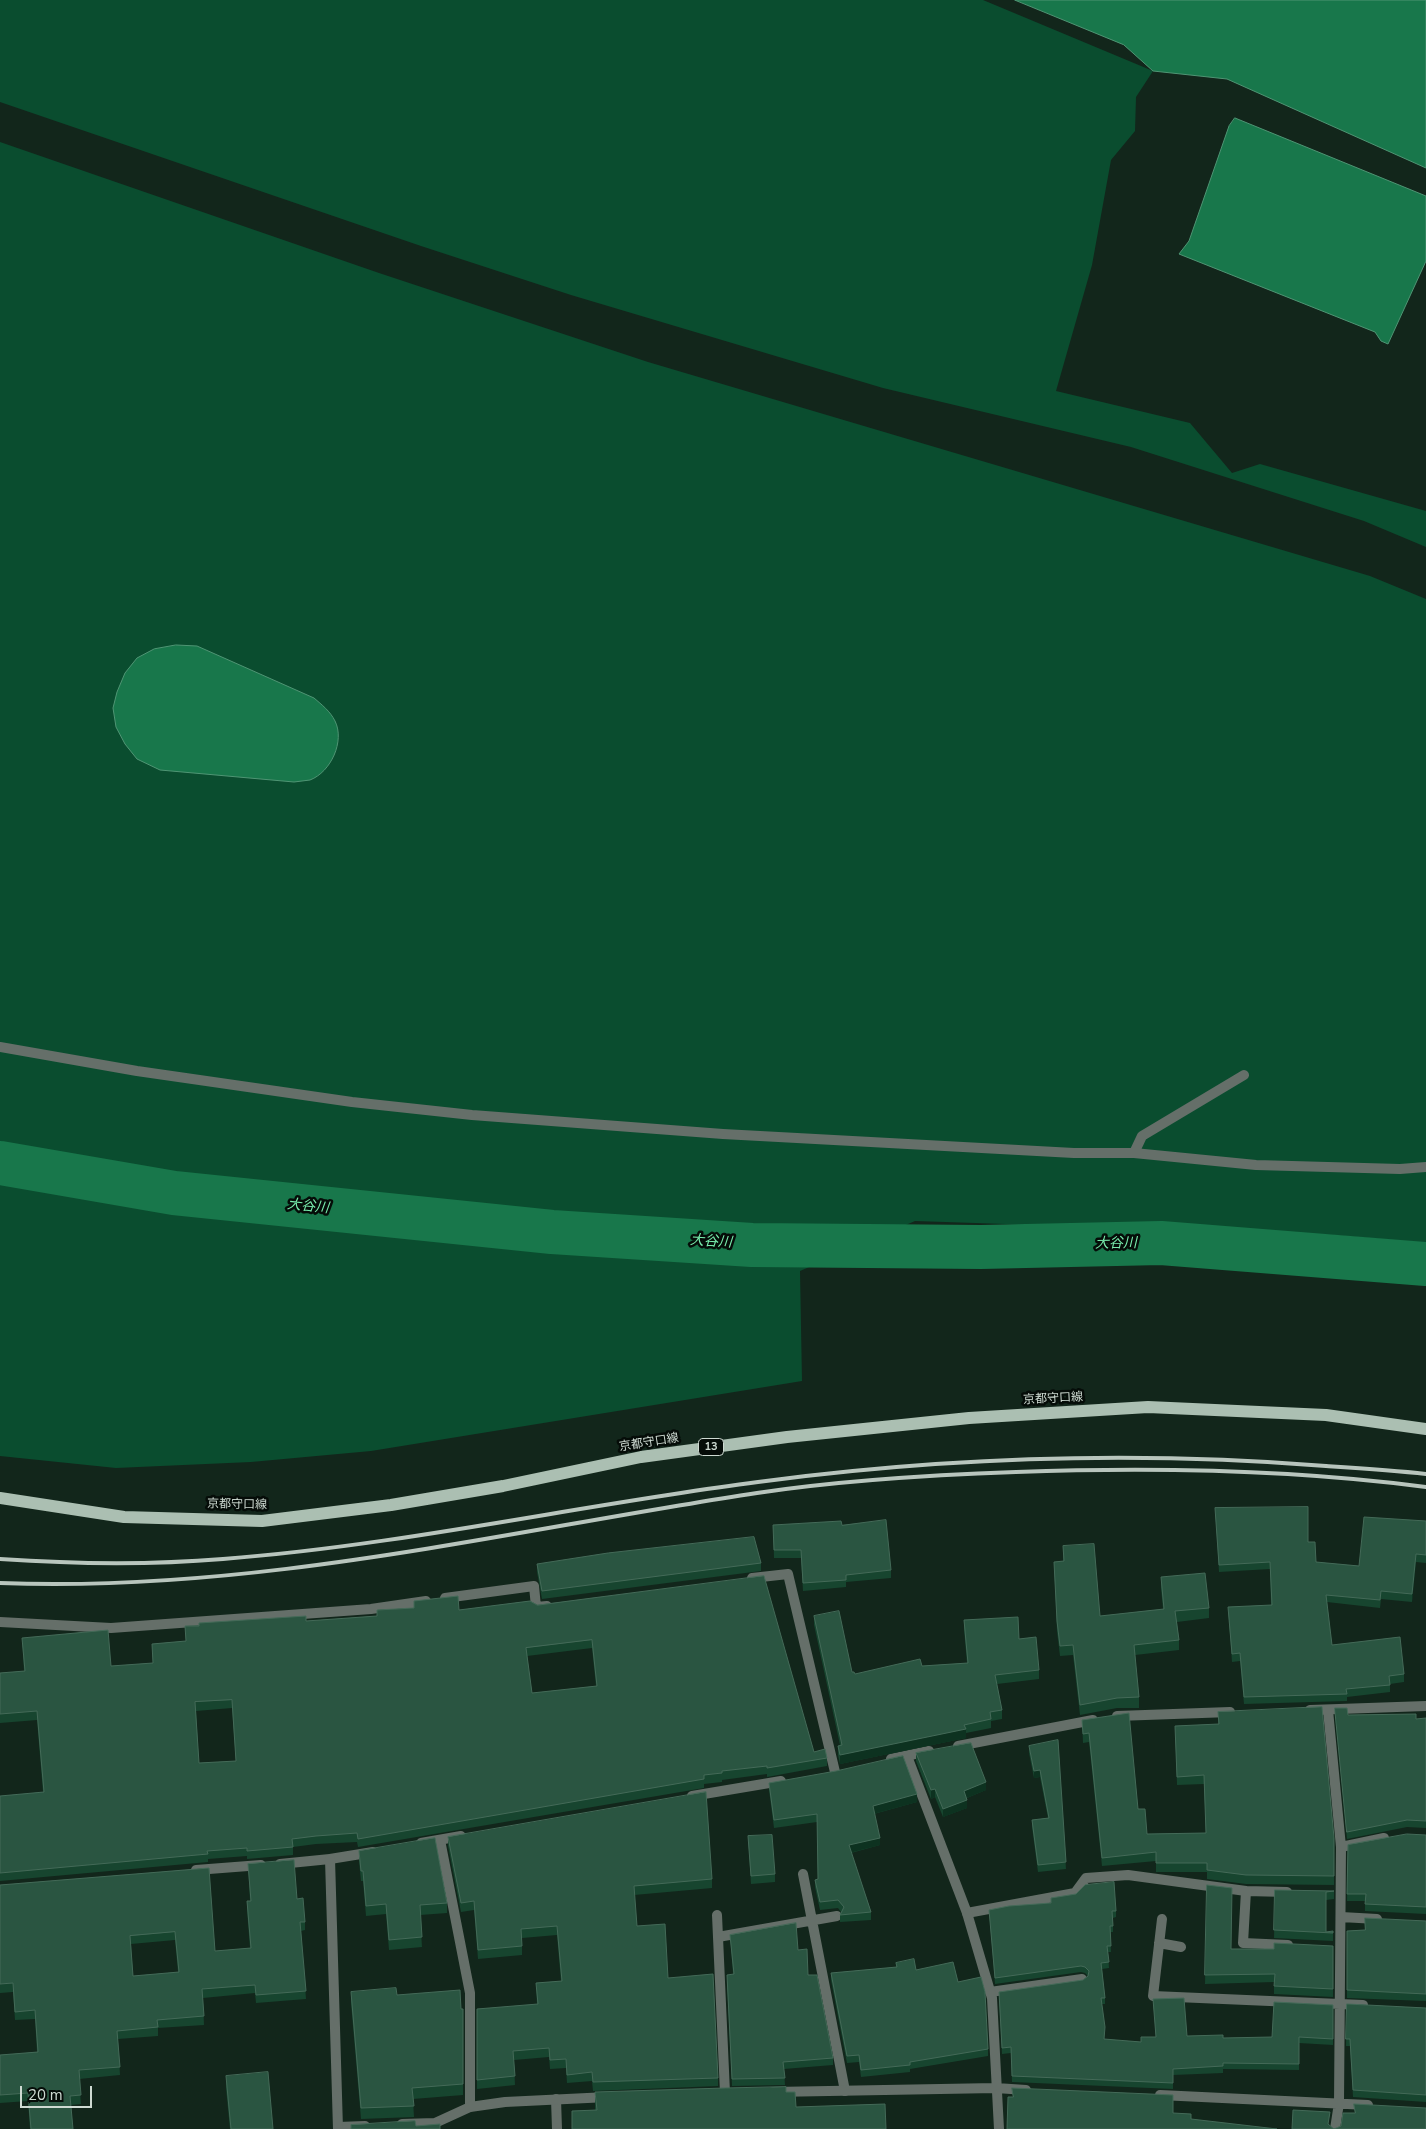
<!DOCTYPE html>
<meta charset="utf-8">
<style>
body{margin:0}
#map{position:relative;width:1426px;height:2129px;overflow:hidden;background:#12261b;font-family:"Nunito Sans",sans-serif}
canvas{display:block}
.scale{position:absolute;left:20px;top:2086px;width:72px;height:22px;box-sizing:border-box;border:2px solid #cedad2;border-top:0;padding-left:6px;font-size:15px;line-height:18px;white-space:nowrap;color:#cedad2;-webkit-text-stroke:4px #050c08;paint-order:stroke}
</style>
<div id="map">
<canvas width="1426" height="2129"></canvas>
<div class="scale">20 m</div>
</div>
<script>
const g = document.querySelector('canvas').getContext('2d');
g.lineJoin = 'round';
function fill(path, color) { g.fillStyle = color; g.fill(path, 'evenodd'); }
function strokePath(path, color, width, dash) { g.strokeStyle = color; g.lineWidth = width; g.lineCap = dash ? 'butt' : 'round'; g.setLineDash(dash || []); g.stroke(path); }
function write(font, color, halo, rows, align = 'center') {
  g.font = font + ' "Nunito Sans","Noto Sans JP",sans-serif'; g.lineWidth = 5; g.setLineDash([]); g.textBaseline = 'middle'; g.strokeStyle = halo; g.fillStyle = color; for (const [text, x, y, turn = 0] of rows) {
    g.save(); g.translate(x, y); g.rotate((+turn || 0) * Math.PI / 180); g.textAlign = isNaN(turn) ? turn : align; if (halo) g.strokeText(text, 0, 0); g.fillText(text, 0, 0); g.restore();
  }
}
const green = new Path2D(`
 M0,0h983l170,71 -17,26 -1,34 -24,29 -19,105 -36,126 134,32 42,50 28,-9 166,47v36l-62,-26 -233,-74 -248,-59 -312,-93 -150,-49 -421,-144z
 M0,142l379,131 269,89 722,214 56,23v644l-92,-8 -419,-14 -115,50 2,110 -431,70 -120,11 -135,6 -116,-12z`);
const water = new Path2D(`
 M1015,0h411v168l-199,-89 -74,-8 -29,-26z
 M1235,118l191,78v65l-38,83 -7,-3 -6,-9 -196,-78 10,-13 40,-115z
 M176,645l21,1 117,52c8,7 16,13 21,23 10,20 -4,51 -25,59 -5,1 -11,1 -16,2l-134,-12 -23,-11 -12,-15 -9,-17 -3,-19 4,-16 8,-19 12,-15 17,-9z`);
const river = new Path2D(`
 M0,1163l174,30 378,39 200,13 229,2 180,-4 265,21`);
const service = new Path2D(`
 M0,1047l137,24 215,31 120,13 251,19 351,19h60l122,12 144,4 26,-2
 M1134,1153l8,-17 102,-61
 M440,1840l30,153v114
 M803,1874l42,217
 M1246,1891l41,1
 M967,1913l108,-20 11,-15 42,-3 118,16 -3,52 45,2
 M717,1915l8,178
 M718,1937l119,-21
 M990,1992l92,-13
 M556,2099l1,30`);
const minor = new Path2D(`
 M752,1578l36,-4 47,198
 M445,1598l89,-12 2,21 11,-1
 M0,1622l111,6 260,-19 55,-8
 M1310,1710l116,-4
 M1328,1710l13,137 -2,256 -4,26
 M1117,1716l113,-4
 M958,1746l135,-26
 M907,1756l60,157 25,85 7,131
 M891,1759l38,-8
 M692,1796l89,-15
 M421,1843l40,-7
 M1341,1847l43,-9
 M280,1864l50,-5 43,-7
 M196,1870l65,-5
 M1341,1917l36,2
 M1162,1919l-9,77 210,9
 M1159,1943l22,4
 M773,2092l223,-4 30,2
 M1160,2095l208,10
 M402,2124l33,-1 35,-16 35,-5 103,-5
 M338,2127l27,-1`);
const tertiary = new Path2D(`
 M330,1859l8,270`);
const primary = new Path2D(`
 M0,1498l124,19 138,4 129,-16 112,-19 138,-29 146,-20 182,-19 179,-11 178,8 100,14`);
const rail = new Path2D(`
 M0,1559c73,5 150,6 223,0 180,-14 356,-54 535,-77 188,-25 379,-31 568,-16 33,2 67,4 100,8
 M0,1583c256,10 506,-52 757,-90 86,-13 173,-18 259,-21 137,-5 273,-3 410,15`);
const wall = new Path2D(`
 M1215,1508l93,34 8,20 43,4 67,-45v42l-10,-1 -4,40 -31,-3 -1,9 -53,-6 5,43 72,29v8l-14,2v8l-43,5v4l-103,3 -4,-43 -8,1 -4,-55 43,-2 -1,-36 -51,3z
 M773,1525h69l49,45v8l-45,4v5l-43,4 -2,-33h-27z
 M1063,1546l37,70 63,-7 -2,-21v-11l48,31v10l-32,4 2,18v10l-44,5 4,42v11h-22l-37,7 -7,-60 -13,1 -3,-25 -3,-69 9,-1z
 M761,1563v8l-219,28 -5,-27v-8z
 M414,1601l45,9 71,-9 284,151 13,6v8l-60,11v-3l-45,6v2l-18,2v4l-346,59 -1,-5 -41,2 -23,3v8l-46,4v-3l-39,3v3l-208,19v-85l43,-4 -6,-72 -37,3v-50l24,-2 -2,-33 89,28 42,-3 -1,-19 34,-3 -1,-15 121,-5 71,-5v-6l37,-2zM592,1648l4,38 -64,7 -5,-37zM232,1708l4,53 -37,2 -3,-52z
 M814,1616l38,56 3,2 67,-8 45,-3 -3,-34v-9l55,19 20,31v9l-42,5 5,26v9l-11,2v7l-25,5v5l-126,26 -2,-9v-9l2,-1 -26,-120z
 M1335,1708l13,7 68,4 10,-1v110l-19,-1 -60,12 -12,-123z
 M1218,1712l116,126v47l-88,-1 -39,-5v-7h-51v-11l-54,5 -13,-124 -6,1 -1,-23 56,89 9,25 59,-1 -2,-49 -27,1 -2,-59 43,-2z
 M1058,1740l8,129 -28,3 -6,-45v-7l16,-2 -8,-41 -6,1 -5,-25v-7z
 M916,1753l70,37 -19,8v10l-24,9 -8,-20 -4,2 -15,-38z
 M769,1783l148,19 -43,12 6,31 -29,8 20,59v8l-31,2v-7l1,-3 -3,-4 -18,2 -5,-23v-7l3,-1 -1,-57 -43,6 -5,-38z
 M1426,1835v79l-61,-3v-10h-18l1,-56z
 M748,1836l27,38v8l-24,2z
 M448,1837l264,42v9l-78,7 3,31 31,52 50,100v8l-125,5 -1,-10 -25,2 -1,-15 -16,1 -1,-12 -35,3 1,25 -38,4v-80l60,-4 -1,-22 25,-2 -4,-46 -35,3v17l-44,4 -4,-49 -13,2 -13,-66z
 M359,1851l88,52v10l-27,2 2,32 -33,3 -3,-36 -20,2 -3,-35h-2l-2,-20z
 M248,1864l49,35 8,23v8l-4,1 5,68 -50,4 -1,-10 -52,5 1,27 -46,3v8l-40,3 2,36 -41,4 2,25 -10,1 2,24h-43l-2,-28 -28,2v-48l37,-3 -2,-33 -20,1 -2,-28 -13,1v-108l209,-17 6,83 35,-3 -3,-38v-9h3zM175,1940l3,32 -45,4 -2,-32z
 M1207,1885l24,64h43l59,-3v51l-59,-3v-12l-69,2z
 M1275,1890l59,1v8l-8,1v32l7,-1v10l-59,-3z
 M989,1910l127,1v6l-3,1v14h-3l1,20h-3l1,16 -7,1 3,29v6h-3l2,35 37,3 15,-5 -3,-38 34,37 36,2 49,-1 61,-32v40l-34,-2v27l-76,-1v4l-50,2v14l-161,-7 -1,-29 -9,1 -3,-56 84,-18 5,-4 -3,-3 -4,-1 -86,12z
 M1426,1921v80l-79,-3v-67l18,-1z
 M730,1935l68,15 10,25 25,83v7l-49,4 1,16 -53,1 -5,-104 6,-8z
 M896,1963l20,7 42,12 30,67v7l-78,13v3l-49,5 -2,-15 -12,1 -16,-83v-7l65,-6z
 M351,1992l46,3 66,14v86l-50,4 1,18 -53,2 -10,-116z
 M1347,2004l79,4v94l-73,-5 -3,-51h-4z
 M226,2076l47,53h-43l-4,-41z
 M595,2092h191l10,15 90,22h-314v-18l23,-1z`);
const shadedWall = new Path2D(`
 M1416,1554v8l-4,40v-8z
 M966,1729v9l-126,26v-9z
 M1040,1770v7l-6,1v-7z
 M986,1782v8l-22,9v-8z
 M935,1789v8l-4,2v-9z
 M917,1794v8l-44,12v-8z
 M967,1800v8l-24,9v-8z
 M880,1838v7l-31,8v-8z`);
const building = new Path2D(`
 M1308,1507v35h7l1,20 43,4 5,-49 62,4v34l-10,-1 -4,40 -31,-3 -1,9 -54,-5 6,50 68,-8 4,37 -15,2 1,9 -44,4 1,5 -103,3 -4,-44 -8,1 -4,-47 44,-2 -2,-43 -51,3 -4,-57z
 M886,1520l5,50 -45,5v5l-43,3 -2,-33h-27l-1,-25 68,-4 1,4z
 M754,1537l7,26 -219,28 -5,-27 71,-11z
 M1094,1544l6,72 64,-7 -3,-32 44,-4 4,35 -34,3 4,29 -45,5 5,52 -22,1 -37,7 -7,-60 -13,1 -3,-25 -3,-59 10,-1 -1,-15z
 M764,1576l50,176 11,-3 2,9 -60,10v-2l-45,5v2l-18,2v4l-346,60 -1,-6 -41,3 -24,3 1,8 -46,4v-3l-40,3 1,3 -208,19v-77l44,-4 -7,-81 -37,3v-41l25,-2 -3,-33 86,-8 3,36 42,-3 -1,-19 34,-3 -1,-15h14v-3l107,-7v5l71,-5v-6l37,-2v-7l44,-5 1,14 71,-9 7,4zM592,1640l5,46 -65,7 -6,-45zM232,1700l4,61 -37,2 -4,-61z
 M839,1611l13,61h2l1,2 65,-15 2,7 46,-3 -4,-43 54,-3 1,22 17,-2 3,33 -44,5 7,35 -12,2 1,7 -27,6 2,4 -126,26 -2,-9 4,-1 -28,-129z
 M1322,1707l12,131v38l-88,-1 -39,-5v-7h-51v-11l-54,6 -13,-125 -6,1 -1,-14 47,-7 9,96h7l2,25 59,-1 -2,-58 -27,2 -2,-51 44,-2 -1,-12z
 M1335,1708h12l1,7 68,-1v5l10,-1v103l-19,-1 -60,12z
 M1058,1740l8,122 -28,3 -6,-45 17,-2 -9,-48 -6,1 -5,-25z
 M971,1743l15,39 -22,9 3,9 -24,9 -8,-20 -4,1 -15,-37z
 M903,1756l14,38 -44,12 7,32 -31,7 22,67 -31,3 4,-8 -6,-7 -18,2 -5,-22 3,-1 -1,-65 -43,6 -5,-37 67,-12z
 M706,1792l6,87 -78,7 3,40 28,-2 3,54 45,-4 5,104 -125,4 -1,-10 -25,3 -1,-16 -16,1 -1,-12 -36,3 2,25 -38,4v-71l61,-5 -2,-21 26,-2 -5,-55 -36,3 1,17 -44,4 -4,-49 -13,2 -13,-66z
 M1407,1834l19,1v72l-61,-3 1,-10h-19l1,-49z
 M772,1835l3,39 -24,2 -3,-40z
 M435,1838l12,65 -27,2 2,32 -33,3 -3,-36 -20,2 -3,-35h-2l-2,-20z
 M294,1860l3,39 6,-1 2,24h-5l6,69 -50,4 -1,-10 -53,4 2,27 -47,4 1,7 -41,4 3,36 -41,3 2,25 -11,1 3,33h-42l-3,-36 -28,2v-40l38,-3 -3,-42 -20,2 -2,-29 -13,1v-99l209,-17 6,83 36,-3 -4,-47h4l-3,-37zM175,1932l4,40 -46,4 -3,-40z
 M1114,1882l2,29h-4l1,15h-3l1,20h-4l2,16 -8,1 4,35h-4l4,29 -1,12 37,3v-5h15l-3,-38 31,-1 3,38 36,-1v3l49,-1 2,-35 59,3v34l-34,-2v27l-76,-1v3l-50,3v14l-161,-7 -1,-29 -9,1 -3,-56 84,-12 5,-4 1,-5 -4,-4 -4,-1 -86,12 -6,-68 20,-4 42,-3v-5l25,-4 9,-9z
 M1207,1885l25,3 -1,61h43v-6l59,3v43l-59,-3 1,-12 -70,1z
 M1275,1890l59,1 -8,1v40l7,-1v2l-59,-3z
 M1365,1918l61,3v73l-79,-4v-59l18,-1z
 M796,1923l2,27 9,-1 1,26h9l16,83 -50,4 2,16 -53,1 -5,-104 7,-1 -4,-39z
 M914,1959l2,11 37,-8 5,20 23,-5 4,15 3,57 -78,13v3l-49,5 -2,-15 -12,1 -16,-83 66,-6 -1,-4z
 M396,1988l1,7 63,-5 1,19h2v75l-51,4 2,18 -53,2 -10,-116z
 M1347,2004l79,4v87l-73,-5 -3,-51h-4z
 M268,2072l5,57h-42l-5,-53z
 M786,2087v5h9l1,15 89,-3 1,25h-314v-18l25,-1 -2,-18 130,-4z
 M1012,2088l161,7v18l18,1v5l86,10h-270l1,-32h5z
 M1354,2104l72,4v21h-134l1,-19 37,2 -2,12 6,5 7,-3 2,-13h12z
 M415,2121l1,5 24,-2v5h-89v-4z`);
const shields = [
 [711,1447,25]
];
const shieldNames = [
 ["13",711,1447]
];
const streetNames = [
 ["京都守口線",1053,1399,-3],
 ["京都守口線",649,1443,-9],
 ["京都守口線",237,1505,1]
];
const waterNames = [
 ["大谷川",308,1207,6],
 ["大谷川",711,1242,4],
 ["大谷川",1116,1244,-1]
];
fill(green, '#0a4d2f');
fill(water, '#18774b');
strokePath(water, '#4f9574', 1);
strokePath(river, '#18774b', 44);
strokePath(service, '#656f69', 10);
strokePath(minor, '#656f69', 10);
strokePath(tertiary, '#656f69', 10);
strokePath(primary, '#abbfb2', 12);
strokePath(rail, '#b8c5bd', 4);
fill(wall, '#17452f');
fill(shadedWall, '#0d3220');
fill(building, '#2a5541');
strokePath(building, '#446a58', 1);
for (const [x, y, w] of shields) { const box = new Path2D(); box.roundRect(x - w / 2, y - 8.5, w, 17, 4); g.fillStyle = '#050c08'; g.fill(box); strokePath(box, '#cedad2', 1); }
write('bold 11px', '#cedad2', null, shieldNames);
write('12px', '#cedad2', '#050c08', streetNames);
write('italic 14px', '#79eeae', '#050c08', waterNames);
</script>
